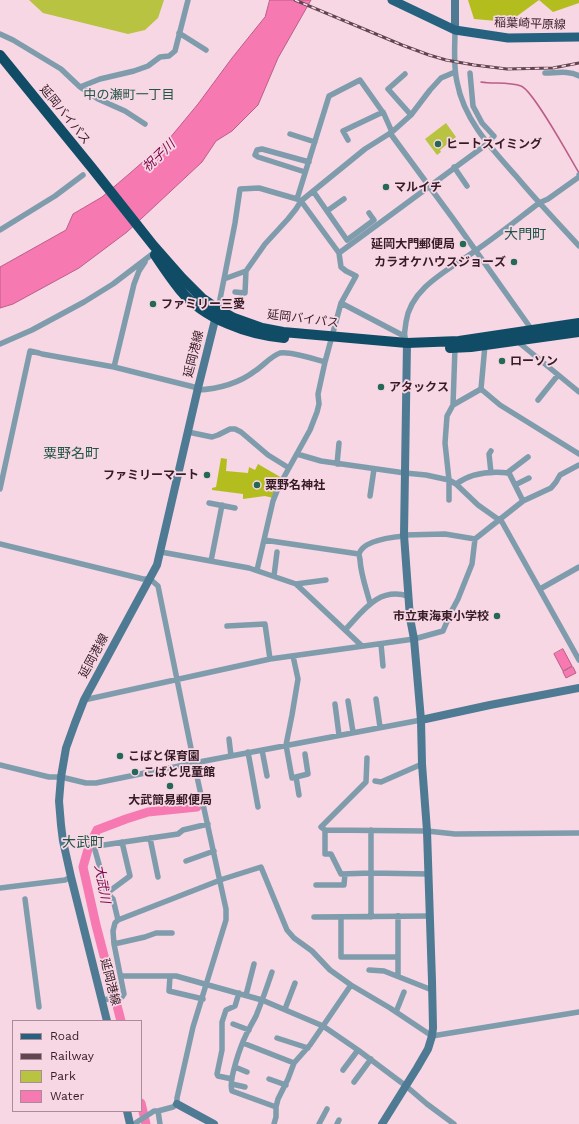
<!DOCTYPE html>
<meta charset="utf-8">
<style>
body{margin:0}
#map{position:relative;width:579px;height:1124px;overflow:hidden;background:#f6d7e3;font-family:"Work Sans",sans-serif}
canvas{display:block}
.legend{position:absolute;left:12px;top:1020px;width:130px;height:92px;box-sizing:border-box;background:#f6d7e3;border:1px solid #a98c97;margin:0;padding:5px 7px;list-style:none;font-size:12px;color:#361b26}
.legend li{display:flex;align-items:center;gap:8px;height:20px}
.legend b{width:20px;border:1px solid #a98c97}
</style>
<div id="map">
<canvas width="579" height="1124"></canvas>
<ul class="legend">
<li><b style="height:5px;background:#266280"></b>Road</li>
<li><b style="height:5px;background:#614550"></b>Railway</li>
<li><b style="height:11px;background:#b9c342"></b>Park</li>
<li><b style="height:11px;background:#f679b2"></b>Water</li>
</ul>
</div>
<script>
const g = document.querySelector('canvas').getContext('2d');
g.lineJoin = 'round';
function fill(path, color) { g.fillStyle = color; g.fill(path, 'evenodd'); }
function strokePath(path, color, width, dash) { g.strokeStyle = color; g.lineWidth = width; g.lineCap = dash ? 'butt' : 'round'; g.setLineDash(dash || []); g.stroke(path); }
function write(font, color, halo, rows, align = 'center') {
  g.font = font + ' "Work Sans","Noto Sans JP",sans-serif'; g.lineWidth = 3.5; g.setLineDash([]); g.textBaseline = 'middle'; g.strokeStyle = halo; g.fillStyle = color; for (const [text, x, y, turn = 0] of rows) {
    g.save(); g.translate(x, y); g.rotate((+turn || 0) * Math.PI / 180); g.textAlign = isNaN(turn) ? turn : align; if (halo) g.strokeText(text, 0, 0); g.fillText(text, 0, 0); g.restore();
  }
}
const green = new Path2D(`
 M29,0h135l-6,18 -13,12 -17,4 -85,-21z
 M446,123l10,14 -16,13 1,2 -4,3 -12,-16z`);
const forest = new Path2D(`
 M468,0h111v3l-26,9 -14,-12 -30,22 -35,-3z
 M221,458l6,1 -1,12 22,2 1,-6 6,3 3,-6 24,14 -9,20 -8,-2 -22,3v-5l-31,-4v-2l4,-1z`);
const water = new Path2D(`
 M270,0h41l-33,58 -20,47 -26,26 -16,10 -14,21 -75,70 -48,36 -66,36 -13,4v-41l66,-37 7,-16 29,-17 27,-23 40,-35 29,-35 34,-46 33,-41z
 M563,649l9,17 -9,5 -9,-17z
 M573,667l3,6 -10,5 -3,-6z`);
const stream = new Path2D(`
 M481,82c12,2 28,0 40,4 12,4 49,72 58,87`);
const river = new Path2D(`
 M121,1021l-25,-96 -13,-58 6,-21 8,-16 29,-11 22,-7 49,-5
 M141,1103l5,21`);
const street = new Path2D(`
 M455,30c0,17 -2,35 2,52 7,38 34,66 59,94 20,24 42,47 63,70
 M179,33l27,17
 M0,34l13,6 48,29 19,18 18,12 27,12 20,13
 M545,73c11,0 24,-3 34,3
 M405,74l-17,15 23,26
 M80,87l20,-8 34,-8 14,-5 12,-9 9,-1 6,-5 13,-51
 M390,133l64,87 78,110
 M290,134l25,8
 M348,140l-5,-9 40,-19
 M454,167l13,19
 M305,172l-47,-15 -3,-2 2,-5 5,-1 47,13
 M313,191l34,49 27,-20 -5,-7
 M327,211l17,-12
 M0,230l55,-34 28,-21
 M339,253l148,-109 7,-8 -12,-13 -9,-17 -3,-33
 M224,279l11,-56 5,-34 19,-1 38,11
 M235,292l10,1 1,-22
 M341,303l63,33
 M218,309l6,-30 22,-8 19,-27 23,-25 8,-10 5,-8 64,-52 27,-17 19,-17 19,-25 11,-12 14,-6
 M517,341l62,51
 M407,343c-4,-8 -2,-12 -1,-21 5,-35 43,-52 69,-71 22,-15 43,-32 64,-48l9,-4 31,-22v-2
 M0,344l32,-14 52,-28 29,-18 42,-32
 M114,367l20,-83 5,-13 6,-9
 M481,389l19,16 79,49
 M197,390c21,-1 41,-6 58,-19 8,-5 16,-15 25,-18 9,-2 35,6 45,9
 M538,400l20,-25
 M453,405l2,-57
 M188,432l24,5 6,-2 12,-6h5l6,3 27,23 21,13
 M491,451l-2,3 2,19
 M297,454l24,7 84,12 21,2 23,5 7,4 22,21 24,17 77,138
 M337,464l2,-21
 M507,473l21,-16
 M456,484c15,-11 35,-13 53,-11l14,28
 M515,485l14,-7
 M0,489l30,-138 9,2 3,1 72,13 84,21
 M370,496l4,-27
 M449,500v-20l-4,-37 2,-27 6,-11 28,-16 4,-44
 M209,503l26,5
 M404,535l41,-1 30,5
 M264,540l95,14
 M0,544l143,35h7l8,7 36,177 32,146v11l-33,107 -16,71v6l-4,3 -15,4h-4l-20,13
 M161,552l88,16 47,16 66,62
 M211,561l11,-56
 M257,570l16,-69 6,-15 31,-56 7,-18 2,-8 -1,-10 7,-32 16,-59 15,-27 -10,-5 -5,-4 -2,-14 -38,-52 -4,-2 32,-103 31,-16 24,34 8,18
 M274,576l3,-24
 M296,584l30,-4
 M540,589l39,-22
 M370,603c-4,-15 -9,-28 -10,-43 0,-2 -1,-4 -1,-6 4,-14 34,-17 45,-18
 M227,626l38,-2 5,35
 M345,630c18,-19 33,-43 63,-34
 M381,644l2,22
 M293,656l5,23 -6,36 -6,30 6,33 16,-4 -3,-20
 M376,699l4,28
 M84,700l186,-41 144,-20 29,-8 8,-19 7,-13 14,-35 3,-25 48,-38 28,-13 5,-6 4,-7 19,-10
 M348,701l5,31
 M335,704l4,31
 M229,739l2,17
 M262,750l5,26
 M248,752l10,55
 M367,758l-1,24 -45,45 4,3v24h6l10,20 30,-1 58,1
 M0,765l49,12h12l25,6h10l98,-20 227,-43
 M296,777l3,18
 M375,781l6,1 41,-18
 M325,830l102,1 28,3 124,-1
 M150,838l8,39
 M186,861l28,-10
 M316,885h28l1,-11
 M0,888l65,-8 6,-3
 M107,893l23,-17 -8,-34
 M25,899l14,108
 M398,916v60
 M314,917l116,-1
 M341,917v40h57
 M371,917v-87
 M118,920l-5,-21 -6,-6 -12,-43 2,-4 81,-12 5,-4 25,-6
 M114,944l31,-7 11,-4h16
 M369,970l15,1 48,19
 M272,972c-5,15 -10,29 -16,44 -3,6 -7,12 -10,19 -5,10 -18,46 -14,56l44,16
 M121,976h55l86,24 61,26 35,24 48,36 21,18 27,20
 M170,976l-1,15 34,8
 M246,995l8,-31
 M102,1000l20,-3 2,-3 -10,-50 -1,-13 2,-8 3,-3 105,-41 38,-12 26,63 7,8 18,13 18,19 21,15 39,23 42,28 147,-24
 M285,1009l10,-26
 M396,1012l8,-20
 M233,1024l16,6
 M277,1038l31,10
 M243,1043l51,20
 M235,1067l12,5
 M343,1070l15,-20
 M232,1079l-14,-3 -1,-2 5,-24v-28l4,-12 9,-4 4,-13
 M269,1079l17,6
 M354,1082l17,-23
 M232,1084l13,3
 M158,1111l2,13
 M274,1124l2,-7v-10l2,-8 10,-20 6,-16 16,-18 41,-60
 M319,1124l8,-15
 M337,1124l2,-4`);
const secondary = new Path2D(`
 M455,30v-30
 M421,720l69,-15 89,-17
 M107,1021l-36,-144 -8,-36 -2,-16 -2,-24 2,-24 5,-29 9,-25 9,-23 73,-135 41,-177 19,-76
 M177,1104l37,20
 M127,1111l3,13
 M382,1124l35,-56 11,-19 4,-13 1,-8 -1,-47 -5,-150 -5,-67 -1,-44 -7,-81 -4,-21 -6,-83 3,-192`);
const primary = new Path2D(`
 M392,0l63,30 53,8 71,-1`);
const highway = new Path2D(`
 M0,55l92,113 61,77 29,33 20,20 16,11 16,9 28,10 21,4 124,11 52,-2 120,-18
 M155,255c8,12 16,24 25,35 24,29 68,45 104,48
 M450,348l21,-1 108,-15`);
const rail = new Path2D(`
 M295,0l107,45 27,10 17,5 28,5 33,4 46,-1 26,-5`);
const markers = [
 [438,144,4,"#266857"],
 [386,187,4,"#266857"],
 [463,244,4,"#266857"],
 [514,262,4,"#266857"],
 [153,304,4,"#266857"],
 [502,361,4,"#266857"],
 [381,387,4,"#266857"],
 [207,475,4,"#266857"],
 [257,485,4,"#266857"],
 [497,616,4,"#266857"],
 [120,756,4,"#266857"],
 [135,772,4,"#266857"],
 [170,786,4,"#266857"]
];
const streetNames = [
 ["稲葉崎平原線",530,24,2],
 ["延岡バイパス",65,115,51],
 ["延岡バイパス",303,319,7],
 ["延岡港線",194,354,-76],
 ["延岡港線",94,656,-62],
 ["延岡港線",110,982,76]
];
const poiNames = [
 ["ヒートスイミング",446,144],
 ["マルイチ",394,187],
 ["延岡大門郵便局",455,244,"right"],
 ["カラオケハウスジョーズ",506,262,"right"],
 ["ファミリー三愛",161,304],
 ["ローソン",510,361],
 ["アタックス",389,387],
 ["ファミリーマート",199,475,"right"],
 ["粟野名神社",265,485],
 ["市立東海東小学校",489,616,"right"],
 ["こばと保育園",128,756],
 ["こばと児童館",143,772],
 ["大武簡易郵便局",170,800,"center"]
];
const neighbourhoodNames = [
 ["中の瀬町一丁目",129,95]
];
const waterNames = [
 ["祝子川",159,156,-44],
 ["大武川",102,884,80]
];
const quarterNames = [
 ["大門町",525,235],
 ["粟野名町",71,454],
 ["大武町",83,843]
];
fill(green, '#b9c342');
fill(forest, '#b3bd1e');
fill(water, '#f679b2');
strokePath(water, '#bc5d88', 1);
strokePath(stream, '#bc5d88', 1.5);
strokePath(river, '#f679b2', 9);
strokePath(street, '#7f9cad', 5.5);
strokePath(secondary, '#4e7a93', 8);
strokePath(primary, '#266280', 9);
strokePath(highway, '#114c67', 10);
strokePath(rail, '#614550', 3);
strokePath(rail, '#f6d7e3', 1.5, [4.5]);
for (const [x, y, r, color] of markers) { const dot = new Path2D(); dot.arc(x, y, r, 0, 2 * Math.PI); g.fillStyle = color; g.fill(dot); strokePath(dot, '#f6d7e3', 1.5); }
write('12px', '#361b26', '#f6d7e3', streetNames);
write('bold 12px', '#361b26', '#f6d7e3', poiNames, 'left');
write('13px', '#225548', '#f6d7e3', neighbourhoodNames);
write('italic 13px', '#7d074c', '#f6d7e3', waterNames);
write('14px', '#225548', '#f6d7e3', quarterNames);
</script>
